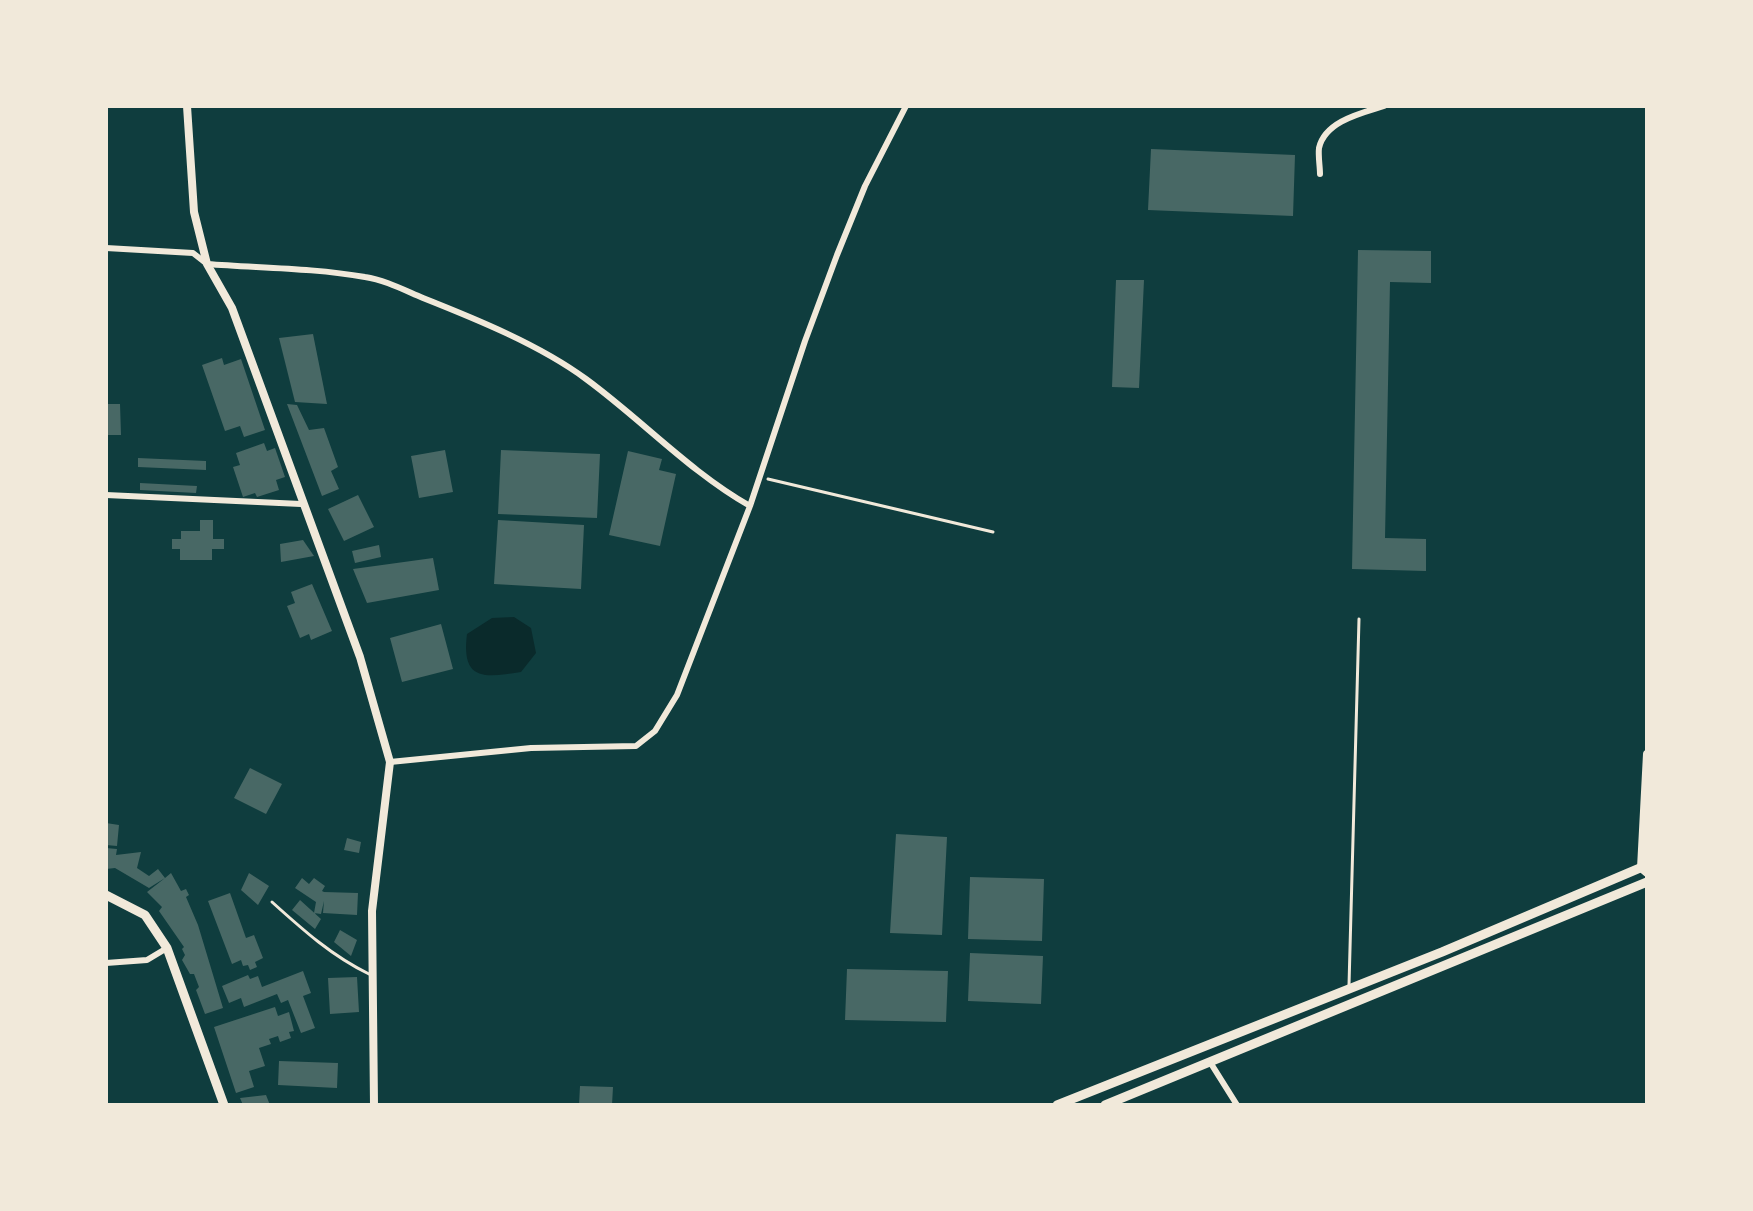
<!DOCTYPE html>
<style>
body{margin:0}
#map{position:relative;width:1753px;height:1211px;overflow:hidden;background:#0f3d3e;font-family:"Fira Sans",sans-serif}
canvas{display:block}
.frame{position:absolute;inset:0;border:108px solid #f1e9da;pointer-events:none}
</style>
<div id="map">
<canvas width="1753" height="1211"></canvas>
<div class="frame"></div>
</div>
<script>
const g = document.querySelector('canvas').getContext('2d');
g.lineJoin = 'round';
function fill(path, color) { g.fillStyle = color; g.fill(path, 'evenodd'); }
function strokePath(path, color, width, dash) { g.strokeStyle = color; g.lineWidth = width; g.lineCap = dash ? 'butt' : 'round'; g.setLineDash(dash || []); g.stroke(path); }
const water = new Path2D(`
 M514,617l17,11 5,25 -15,19c-37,6 -60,9 -54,-38l25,-16z`);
const building = new Path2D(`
 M1151,149l144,6 -2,61 -145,-6z
 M1358,250l73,1v32l-41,-1 -5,256 41,1v32l-74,-2z
 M1116,280h28l-5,108 -27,-1z
 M313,334l14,70 -32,-2 -16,-64z
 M222,358l2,7 17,-6 24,71 -21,7 -4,-11 -15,5 -23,-66z
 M106,404h14l1,31h-15z
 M287,404l10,1 12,25 15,-2 14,39 -7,4 8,18 -17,7z
 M264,443l3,8 8,-3 10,29 -9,3 3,10 -22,7 -2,-4 -12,4 -10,-30 7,-2 -4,-12z
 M445,450l8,42 -34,6 -8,-42z
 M501,450l99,4 -3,64 -99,-4z
 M628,451l34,8 -3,11 17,4 -16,72 -51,-11z
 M138,458l68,3v9l-68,-3z
 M140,483l57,3 -1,7 -56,-3z
 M358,495l16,32 -30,14 -16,-32z
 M200,520h13v19h11v10h-12v11h-32v-11h-8v-10h9v-8h19z
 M498,520l86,5 -3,64 -87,-5z
 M303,540l11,16 -33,6 -1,-18z
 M379,545l2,12 -26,6 -3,-12z
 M433,558l6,32 -72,13 -14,-34z
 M312,584l20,47 -21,9 -2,-6 -9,4 -13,-32 8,-3 -4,-11z
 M441,624l12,45 -51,13 -12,-44z
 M250,768l32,16 -16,30 -32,-16z
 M106,823l13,2 -2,21 -11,-1z
 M896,834l51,3 -5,98 -52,-2z
 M347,838l14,4 -2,11 -15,-3z
 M106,848l11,1 -1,6 25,-3 -4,16 12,8 9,-7 7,9 6,-5 10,18 5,-2 3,6 -3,2 12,28 25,83 -18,6 -9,-24 3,-3 -5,-13h-4l-8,-14 3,-5 -3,-6 2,-2 -25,-36 3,-4 -15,-15 18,-14 -16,10 -34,-20 -9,1z
 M249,873l20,13 -11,19 -17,-15z
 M970,877l74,2 -2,62 -74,-2z
 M302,878l7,6 5,-6 11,8 -3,5 2,1 34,1 -1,22 -34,-2 1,-12 -3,13 -7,-1 2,-11 -21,-14z
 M230,893l16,45 8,-3 9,23 -8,4 2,5 -7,3 -2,-5 -5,1 -2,-6 -9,4 -24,-63z
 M300,900l21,19 -6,10 -23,-19z
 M340,930l17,10 -6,16 -17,-14z
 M970,953l73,3 -2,48 -73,-3z
 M847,969l101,2 -2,51 -101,-2z
 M303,971l8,22 -8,3 12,32 -14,5 -13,-33 -7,3 -4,-9 -33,13 -3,-9 -12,5 -7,-17 26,-11 2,4 8,-3 4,11z
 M357,977l2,35 -29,2 -2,-36z
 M275,1007l3,9 11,-4 5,19 -5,1 2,6 -11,4 -2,-6 -9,3 2,5 -12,4 6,18 -16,5 5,16 -18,6 -22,-66z
 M279,1061l59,2 -1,25 -59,-3z
 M580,1086l33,1 -1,18h-33z
 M266,1095l4,10h-27l-3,-7z`);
const path = new Path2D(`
 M768,479l225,53`);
const service = new Path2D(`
 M272,902c31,28 60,54 97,72
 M1349,985l10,-366`);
const minor = new Path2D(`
 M1320,174c0,-8 -2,-18 -1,-26 6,-27 43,-35 65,-42
 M106,248l87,5 14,11c52,4 107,4 158,13 20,3 39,13 58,21 53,21 117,47 163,81 56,41 104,93 164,127
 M106,495l195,9
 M390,762l141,-14 105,-2 19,-15 22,-36 73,-189 55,-165 32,-86 28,-69 41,-80
 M106,963l41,-3 20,-12
 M1210,1062l27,43`);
const tertiary = new Path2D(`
 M187,106l7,106 13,52 25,44 128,349 30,105 -18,149 2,194
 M1647,754l-6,114 6,5`);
const secondary = new Path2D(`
 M106,895l39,20 22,33 57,157
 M1057,1105l385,-153 205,-87
 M1105,1105l542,-223`);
fill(water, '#0a2a2b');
fill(building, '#486865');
strokePath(path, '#f1e9da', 3);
strokePath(service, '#f1e9da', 3);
strokePath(minor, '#f1e9da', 6);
strokePath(tertiary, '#f1e9da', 8);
strokePath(secondary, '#f1e9da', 9);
</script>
